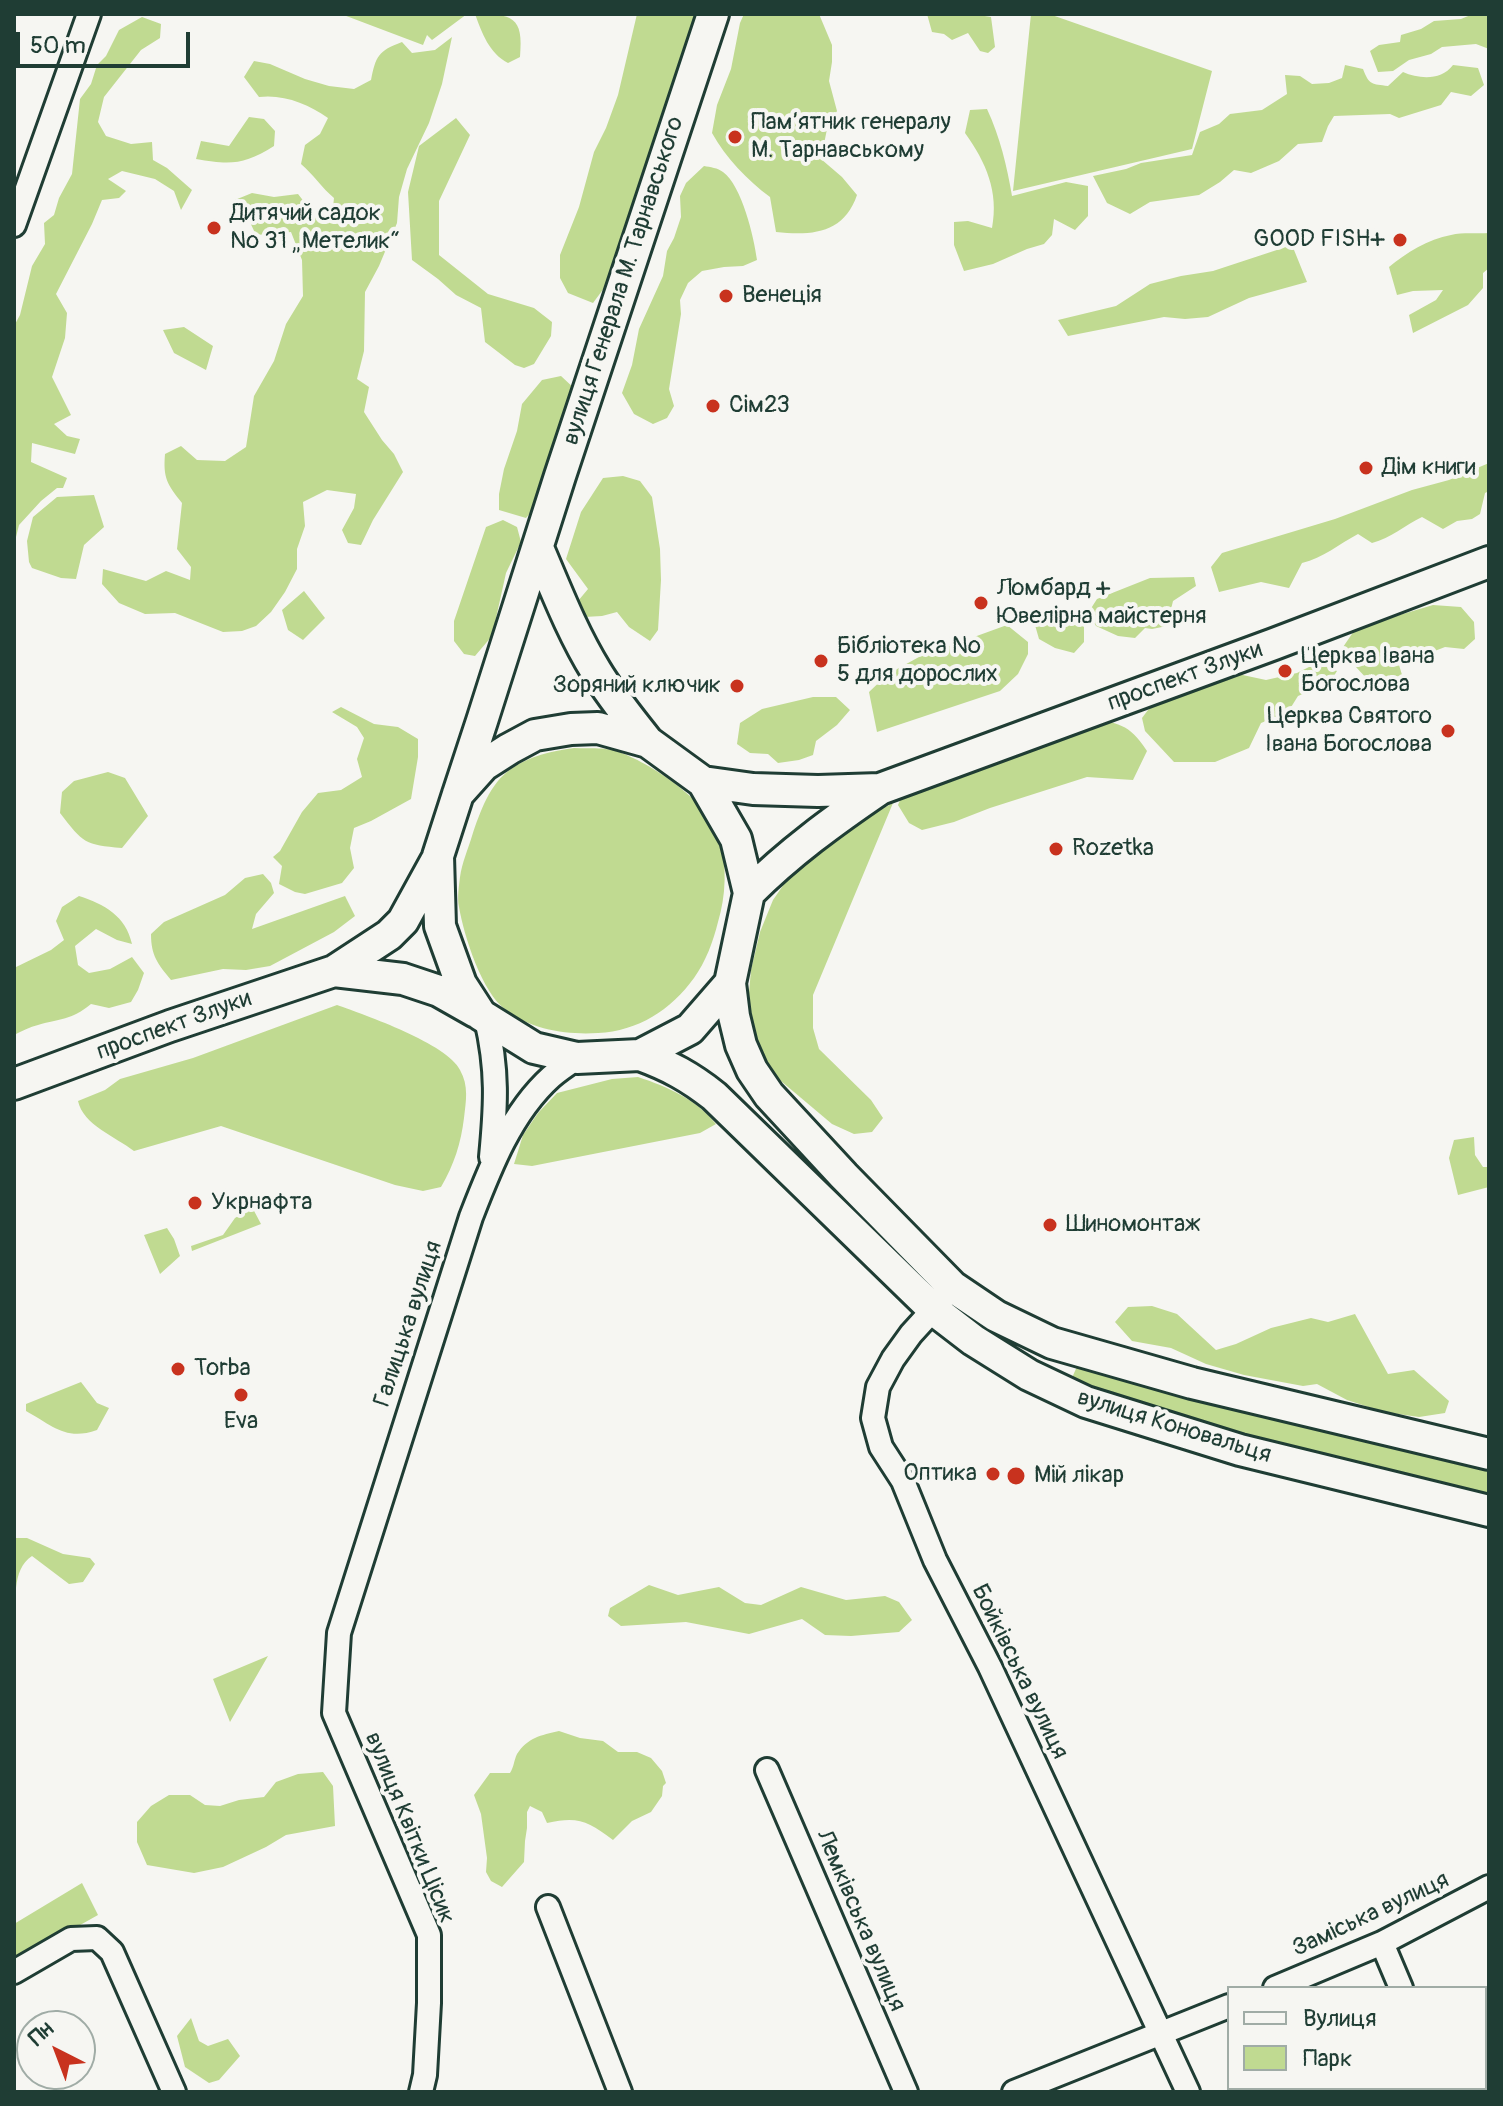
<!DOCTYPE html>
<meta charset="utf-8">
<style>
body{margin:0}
#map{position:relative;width:1503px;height:2106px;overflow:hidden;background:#f6f6f2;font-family:Pangolin,sans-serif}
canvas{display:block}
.frame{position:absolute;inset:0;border:16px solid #1f3d34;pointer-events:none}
.legend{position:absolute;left:1227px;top:1986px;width:260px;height:104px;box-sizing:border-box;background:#f6f6f2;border:2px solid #a0aca6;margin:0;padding:10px 14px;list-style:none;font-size:24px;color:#1f3d34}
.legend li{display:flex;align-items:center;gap:16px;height:40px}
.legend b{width:40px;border:2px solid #a0aca6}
.north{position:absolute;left:16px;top:2010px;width:80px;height:80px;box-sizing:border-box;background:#f6f6f2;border:2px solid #a0aca6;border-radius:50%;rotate:318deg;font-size:22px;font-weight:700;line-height:32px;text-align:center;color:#1f3d34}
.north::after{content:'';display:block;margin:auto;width:28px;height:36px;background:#c8321e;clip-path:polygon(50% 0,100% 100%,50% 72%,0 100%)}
.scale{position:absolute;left:16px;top:32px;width:174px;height:36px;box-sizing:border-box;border:4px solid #1f3d34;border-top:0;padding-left:10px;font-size:24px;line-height:28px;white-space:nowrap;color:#1f3d34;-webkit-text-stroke:6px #f6f6f2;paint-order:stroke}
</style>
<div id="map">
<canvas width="1503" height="2106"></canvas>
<div class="frame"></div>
<ul class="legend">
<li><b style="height:10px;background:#f6f6f2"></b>Вулиця</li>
<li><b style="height:22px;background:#c0da91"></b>Парк</li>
</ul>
<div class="north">Пн</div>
<div class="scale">50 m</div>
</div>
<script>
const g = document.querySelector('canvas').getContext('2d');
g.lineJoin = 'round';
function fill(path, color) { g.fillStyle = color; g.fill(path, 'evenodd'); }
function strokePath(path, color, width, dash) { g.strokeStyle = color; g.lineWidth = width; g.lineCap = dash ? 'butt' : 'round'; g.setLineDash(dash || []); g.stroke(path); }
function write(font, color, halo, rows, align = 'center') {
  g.font = font + ' Pangolin,sans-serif'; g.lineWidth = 8; g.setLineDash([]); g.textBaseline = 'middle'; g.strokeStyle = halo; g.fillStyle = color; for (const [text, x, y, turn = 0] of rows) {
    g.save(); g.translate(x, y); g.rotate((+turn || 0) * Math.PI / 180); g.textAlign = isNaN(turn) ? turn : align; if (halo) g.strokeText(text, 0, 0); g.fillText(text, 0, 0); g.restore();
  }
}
const green = new Path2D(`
 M341,14h126l-35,26 -5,-5 -4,10z
 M475,14c37,0 49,2 45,43l-12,6c-19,-10 -26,-30 -33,-49z
 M637,14h63l-16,64 -33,74 -32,116 -26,35 -25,-10 -8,-15v-23l19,-48 15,-55 12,-24 12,-33z
 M744,14h75l13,31v17l-3,19 8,30 -10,18 -6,30 21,18 15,18c-13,38 -44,41 -81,37l-6,-35c-23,-17 -44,-39 -58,-64l5,-28 14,-36 9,-46z
 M927,14h45l19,3 4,30 -7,6 -8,-2 -12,-18 -16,7 -8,-6 -12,-2z
 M1031,14h18l163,57 -20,78 -179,42z
 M1473,14h16v35l-13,-5 -34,3 -11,7 -22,6 -16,11 -15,1 -8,-21 9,-6 21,-3 1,-7 20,-6 13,-8 27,-2z
 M142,17l19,7 -1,14 -19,12 -37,47 -6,25 8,14 25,8 21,-2 1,18 14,8 25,22 -11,20 -7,-19 -19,-12 -33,-8 -14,8 18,12 -7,7 -17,2 -10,24 -36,70 11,19 -2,25 -13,39 19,38 -17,9 13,12 13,3 -5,15 -43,-11 -1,19 36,16 -4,10h-6l-16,13 -22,24 -5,20v-219l6,-11 12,-49 13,-22 -1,-21 10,-8 5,-17 13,-24 8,-75 11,-15 6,-19 9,-9 13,-26z
 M452,37l-10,47 -13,39 -22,46 -8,28 -2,26 -18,43 -14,26 -1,59 -7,28 12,8 -5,25 18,28 12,14 9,18 -30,48 -12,25 -13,-2 -6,-13 12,-22 2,-14 -29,-4 -24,12 2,24 -8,23v20l-12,23 -14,20 -15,14 -14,5 -19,1 -48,-19 -30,1 -26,-11 -17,-19 1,-15 43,12 20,-10 24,9 1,-13 -14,-18 5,-46c-15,-19 -19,-25 -17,-49l16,-8 16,14 28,1 21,-14 8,-51 20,-35 12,-37 17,-28 -1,-36 -11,-28 -35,3 -8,-17 -18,-16 22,-9 22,4 24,-3 11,14 23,9 2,-19c-12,-10 -21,-24 -33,-34l4,-19 15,-11 8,-16c-20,-14 -44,-24 -69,-21l-15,-20 10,-16 16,3 35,15 24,7 25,3 17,-9c5,-24 7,-29 31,-38l10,11 23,-3z
 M1345,65l18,4c6,16 9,15 25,17l15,-14c16,7 38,9 50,-7l25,3 6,17 -13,11 -20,-4 -10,13 -42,13 -9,-4 -56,2 -6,10 -6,16 -24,2 -19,17 -28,12 -17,-3 -14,12 -21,13 -49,7 -20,12 -23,-11 -14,-27 33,-7 15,-6 51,-8 8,-23 19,-8 11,-10 32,-4 25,-16 -2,-19 15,1 12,8 17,-1 13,-5z
 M987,109c13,28 20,57 25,87l54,-14 22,4v30l-13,14 -21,-11 -2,16 -8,9 -17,5 -34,15 -29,7 -10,-26v-23l14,-1 24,7c7,-36 -6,-66 -27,-95l5,-23z
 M249,117l15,2 11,12 -1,15c-30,19 -44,19 -78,13l5,-18 28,5z
 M456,118l14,17 -31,66v54l49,39 46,14 18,14 -1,14 -17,28 -10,4 -9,-3 -30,-23 -4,-34 -25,-13 -18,-16 -26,-19 -4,-68 11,-46z
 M704,166c6,1 14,2 19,6 19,14 31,65 34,88l-14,6 -19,1 -22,4 -14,12 -8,17 1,14 -12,75 5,17 -7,12 -14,6 -19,-10 -12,-21 10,-28 7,-36 24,-53 4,-25 7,-13 7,-21 -1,-21 6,-13z
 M1489,233v35l-6,5v15l-15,17 -55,28 -4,-18 27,-15 7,-10 -30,1 -16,4 -8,-28c17,-14 39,-28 62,-32 12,-3 26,-1 38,-2z
 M1292,245l15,37 -58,16 -41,19 -23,2 -21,-2 -96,19 -10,-16 58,-14 34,-22 31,-8 32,-5z
 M184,327l29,19 -7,24 -32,-17 -11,-23z
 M561,376l15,14 -11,45 -17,24 -8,43 -14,16 -27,-8v-16l5,-25 13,-38 5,-27 20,-24z
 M1489,463v28l-4,2 -5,21 -8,5 -15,2 -14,8 -21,-12c-17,8 -31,21 -50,26l-14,-9c-19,10 -35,24 -56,29l-13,25 -28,-6 -42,10 -8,-25 11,-14 113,-34 77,-29 37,-10z
 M623,476l17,5 12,16 8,52 1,31 -3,50 -8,11 -21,-14 -12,-15 -15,4 -18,1 -6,-16 10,-12 -22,-30 15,-47 22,-34z
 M94,495l10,32 -20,18 -8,34 -15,-1 -29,-10 -3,-6 -2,-21 6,-24 24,-20z
 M503,520l14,7 4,15 -15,31 -14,63 -17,20 -11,-2 -10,-13v-20l32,-94z
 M1194,577l2,9 -23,15 -6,25 -15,3 -7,-1 -10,10 -17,-2 -22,-10 -8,-13 9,-14 53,-21z
 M304,591l21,27 -22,22 -15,-10 -6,-20z
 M1433,605l28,2 13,15 1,17 -11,10 -19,-2 -46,18 4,13 -6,12 -19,3c-11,-16 -25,-28 -37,-43l15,-22z
 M1070,608l14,16v18l-10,11 -19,-5 -16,-9 -4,-14 16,-14z
 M1007,625l21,17v12l-10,20 -18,17 -123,41 -8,-40 19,-18 31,-17z
 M1317,663l20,8 -7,11 -32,14 -10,16 -27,11 -12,25 -34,14h-41l-29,-31 -3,-13 6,-8 22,-17 54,-22 42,9 31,-7z
 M813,697h23l14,13 -13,15 -21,16 -3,14 -14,5 -21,3 -10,-9 -18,-1 -13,-9 3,-21 22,-14z
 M341,707l33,17 24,3 20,12v18l-7,42 -40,22 -17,7 -4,20 4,20 -12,15 -37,11 -10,-2 -16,-8 3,-18 -9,-9 7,-6 22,-39 16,-19 23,-3 21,-13 -5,-18 7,-21 -7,-11 -25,-15z
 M1086,718c32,5 43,5 61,33l-14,29 -46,-3 -97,31 -36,14 -32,8 -13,-7 -11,-18 7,-17z
 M574,748c13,1 29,-1 42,3 34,11 95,52 104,87 7,28 6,58 -2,84 -5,20 -12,39 -24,56 -23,32 -56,53 -96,55 -30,2 -67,-3 -92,-23 -24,-17 -42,-74 -47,-103 -2,-9 0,-21 1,-30 2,-14 8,-28 12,-41 8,-24 18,-53 39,-67 18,-13 41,-18 63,-21z
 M108,772l17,6 23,38 -26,32c-37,-3 -39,-5 -62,-35l2,-21 12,-11z
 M893,803l-80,192v33l6,21 52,51 12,18 -11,14 -18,2 -22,-10 -57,-48 -12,-23 -11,-28 -3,-32 2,-23 9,-38 13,-32 18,-26 28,-24 48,-33z
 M263,874l8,9 3,10 -18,21 -4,15 93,-33 10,20 -21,16 -64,34 -24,4 -23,-1 -52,11c-13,-16 -20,-24 -20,-46l13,-12 61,-27 20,-17z
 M79,896c25,8 47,20 53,48l-15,-4 -21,-11 -21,17 3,19 11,8 21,-4 22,-12 12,16 -6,17 -7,12 -22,6 -18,-4c-21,17 -30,14 -53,21 -8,2 -16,6 -24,10v-67l37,-18 13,-10 -8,-19 6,-14z
 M337,1005c28,10 111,39 123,65 9,16 6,31 4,48 -3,25 -10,47 -23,69l-18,4 -28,-6 -174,-59 -87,25c-18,-14 -51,-26 -56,-50l27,-11 15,-11 73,-21z
 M638,1077c30,10 58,22 78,47l-16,9 -168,33 -18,-2 9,-29 15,-22 19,-20 55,-14z
 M1474,1137l1,18 8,12h6v20l-31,8 -9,-37 5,-18z
 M252,1207l9,17 -69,27 -1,-5 32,-11 12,-17z
 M167,1228l7,11 6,17 -20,18 -16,-39z
 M1152,1306l25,8 39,36 20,-6 35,-16 40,-10 17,4 27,-8 33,60 26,-4 35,31 -4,12 -26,4 -35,-5 -37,-12 -30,-16 -14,2 -59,-11 -38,-11 -35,-16 -39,-7 -17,-19 13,-15z
 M1079,1362l410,104v31l-206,-48 -182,-56 -30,-13z
 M81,1382l16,21 12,5 -12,22c-31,11 -44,-4 -71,-19v-7z
 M14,1538h13l36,16 27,4 5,6 -12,18 -14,2 -37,-28c-21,14 -16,46 -16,69l-2,2z
 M649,1585l29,10 41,-8 26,16 16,2 40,-18 45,13 39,-4 14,6 13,18 -13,12 -48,4 -26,-1 -23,-16 -53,15 -63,-12 -65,4 -13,-10 2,-8z
 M268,1656l-38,66 -17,-43z
 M559,1731l21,7 23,3 15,11h19l14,6 11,13 4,12 -3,3 -1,10 -11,16 -19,9 -19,19c-25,-19 -35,-24 -66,-17l-5,-11 -12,-6 -3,6v16l-2,13 -1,21 -22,25 -11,-6 -5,-9 1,-14 -6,-44 -7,-19 16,-22h20c4,-6 4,-13 7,-19 10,-16 24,-19 42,-23z
 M323,1772l10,14 2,40 -49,9 -20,12 -43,20 -29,6 -47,-8 -10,-23v-20l14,-16 18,-11h21l15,10 15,1 19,-6 25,-3 12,-15 22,-8z
 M82,1883l16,32 -84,47v-38z
 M191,2018l8,23 9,5 20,-7 12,17 -21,24 -10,3 -24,-16 -8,-31z`);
const minor = new Path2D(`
 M14,225l75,-211
 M486,1019c12,51 10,86 5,138
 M942,1300l-31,34 -18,25 -15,28 -5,31 8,29 22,34 32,79 55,107 198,425
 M767,1770l139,322
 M548,1907l72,185
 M1382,1943l19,45
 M14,1972l57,-33 26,-1 15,14 62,140
 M1275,1988l107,-45 107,-56
 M1445,2088l1,4
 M421,2092l4,-17 4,-72v-68l-95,-222 5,-80 132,-416c19,-49 40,-104 80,-140 8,-7 17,-13 26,-19
 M1014,2092l215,-86`);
const secondary = new Path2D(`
 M538,548c18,42 34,84 58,123 15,25 34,48 52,71
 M703,782l50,7 65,2 62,-2
 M458,794l26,-29 25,-16 26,-14 36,-6 27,-1 50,14 55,40 33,57 13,54 -19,90 -40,46 -50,26 -63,3 -43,-10 -53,-33 -20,-31 -21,-58 -2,-70 20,-62 24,-73 78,-245 153,-462
 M749,893c40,-40 84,-72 131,-104l394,-145 215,-82
 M334,971l69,8 36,12 37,21
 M730,983l4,33 7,29 11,25 17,25 75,81 109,111 43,29 56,27 140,40 297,71
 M640,1055c30,11 50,22 74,41l220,214 39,30 56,35 57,27 154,48 249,61
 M14,1084l156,-58 164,-55 55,-36 14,-14 33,-60`);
const markers = [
 [735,137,8,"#c8321e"],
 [214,228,8,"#c8321e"],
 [1400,240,8,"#c8321e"],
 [726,296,8,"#c8321e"],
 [713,406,8,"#c8321e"],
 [1366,468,8,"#c8321e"],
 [981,603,8,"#c8321e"],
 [821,661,8,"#c8321e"],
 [1285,671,8,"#c8321e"],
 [737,686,8,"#c8321e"],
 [1448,731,8,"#c8321e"],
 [1056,849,8,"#c8321e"],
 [195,1203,8,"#c8321e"],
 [1050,1225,8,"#c8321e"],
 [178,1369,8,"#c8321e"],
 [241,1395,8,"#c8321e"],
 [993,1474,8,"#c8321e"],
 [1016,1476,10,"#c8321e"]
];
const poiNames = [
 ["Пам’ятник генералу",751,123],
 ["М. Тарнавському",751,151],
 ["Дитячий садок",230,214],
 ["№ 31 „Метелик“",230,242],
 ["GOOD FISH+",1384,240,"right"],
 ["Венеція",742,296],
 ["Сім23",729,406],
 ["Дім книги",1382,468],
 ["Ломбард +",997,589],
 ["Ювелірна майстерня",997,617],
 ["Бібліотека №",837,647],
 ["5 для дорослих",837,675],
 ["Церква Івана",1301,657],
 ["Богослова",1301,685],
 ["Зоряний ключик",721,686,"right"],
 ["Церква Святого",1432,717,"right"],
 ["Івана Богослова",1432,745,"right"],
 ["Rozetka",1072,849],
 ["Укрнафта",211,1203],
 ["Шиномонтаж",1066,1225],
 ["Torba",194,1369],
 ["Eva",241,1422,"center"],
 ["Оптика",977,1474,"right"],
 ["Мій лікар",1034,1476]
];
const streetNames = [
 ["вулиця Генерала М. Тарнавського",624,281,-72],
 ["проспект Злуки",1185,677,-20],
 ["проспект Злуки",174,1026,-20],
 ["Галицька вулиця",409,1324,-72],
 ["вулиця Коновальця",1174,1427,17],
 ["Бойківська вулиця",1019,1672,64],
 ["вулиця Квітки Цісик",409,1828,68],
 ["Заміська вулиця",1371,1915,-25],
 ["Лемківська вулиця",860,1921,67]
];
fill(green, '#c0da91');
strokePath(minor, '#1f3d34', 28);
strokePath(secondary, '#1f3d34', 36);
strokePath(minor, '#f6f6f2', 22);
strokePath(secondary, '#f6f6f2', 30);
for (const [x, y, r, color] of markers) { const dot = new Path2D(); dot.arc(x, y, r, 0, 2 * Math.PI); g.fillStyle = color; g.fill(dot); strokePath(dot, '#f6f6f2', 3); }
write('24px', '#1f3d34', '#f6f6f2', poiNames, 'left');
write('24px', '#1f3d34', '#f6f6f2', streetNames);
</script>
